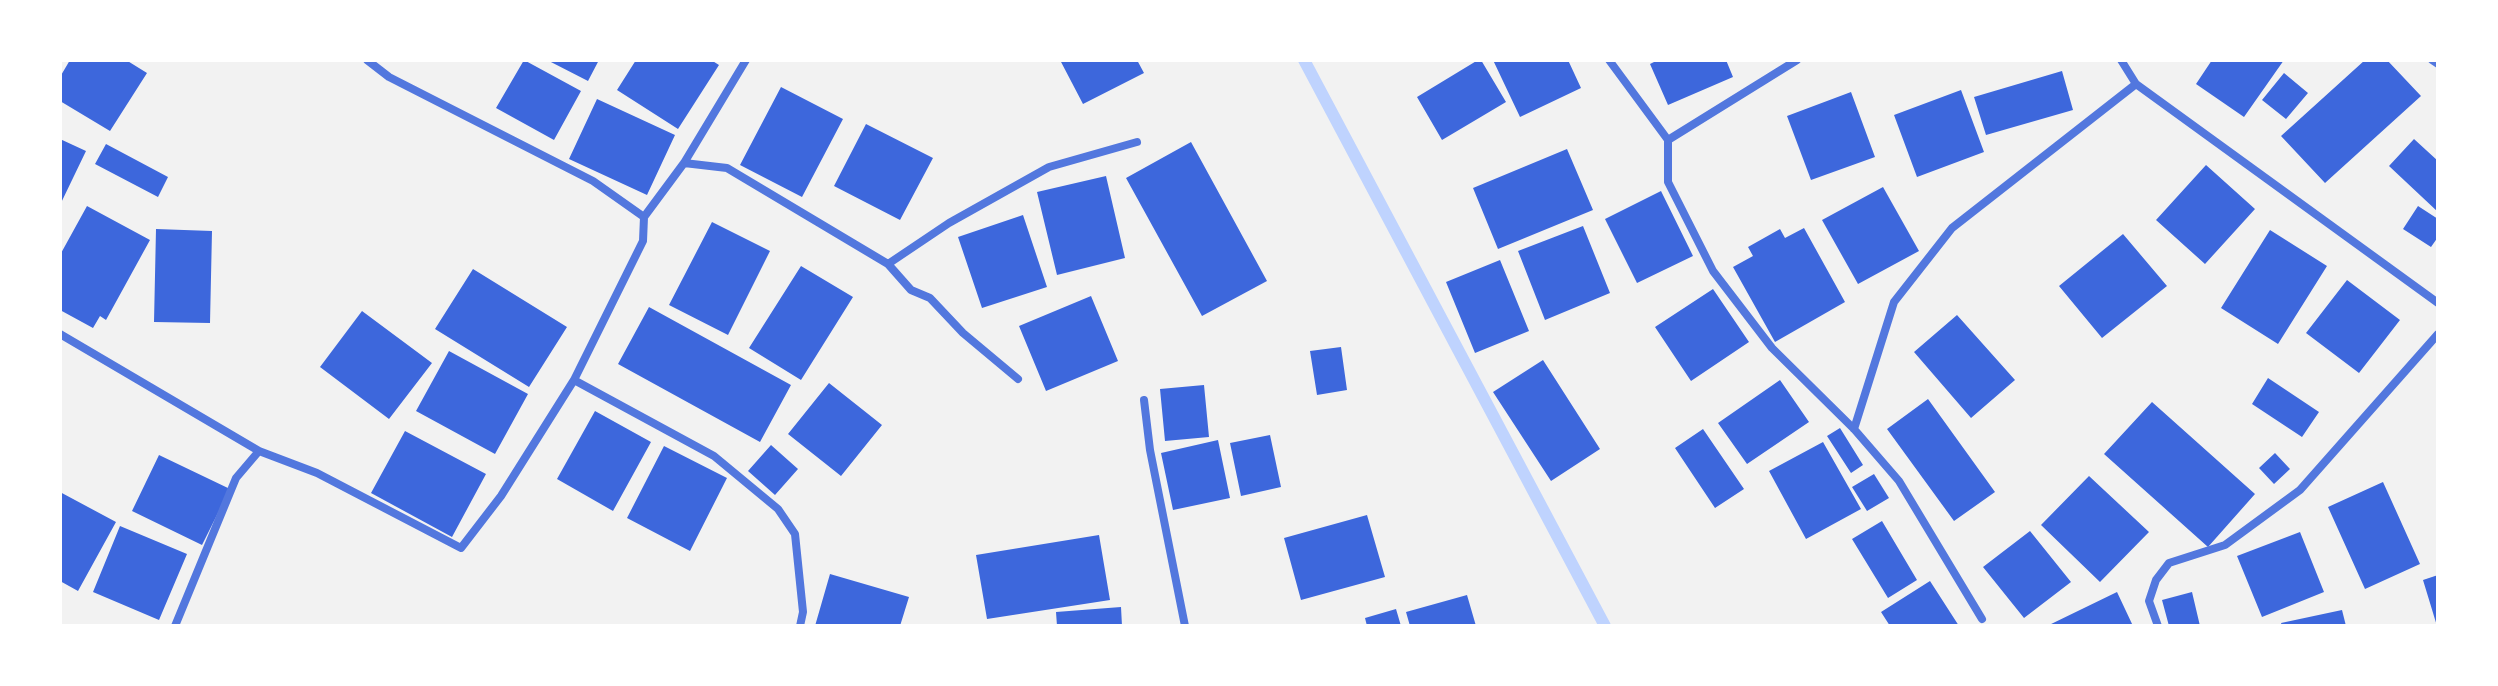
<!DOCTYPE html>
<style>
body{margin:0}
#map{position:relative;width:2498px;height:686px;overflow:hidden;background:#f2f2f2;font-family:Helvetica,sans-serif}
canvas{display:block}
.frame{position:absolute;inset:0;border:62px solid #fff;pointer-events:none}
</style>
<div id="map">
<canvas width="2498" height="686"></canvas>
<div class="frame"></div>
</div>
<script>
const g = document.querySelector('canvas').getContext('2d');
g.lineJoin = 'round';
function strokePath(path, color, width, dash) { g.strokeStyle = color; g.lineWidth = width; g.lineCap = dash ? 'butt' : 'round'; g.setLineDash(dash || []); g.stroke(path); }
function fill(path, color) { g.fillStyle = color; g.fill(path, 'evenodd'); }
const stream = new Path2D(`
 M1304,60l301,566`);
const building = new Path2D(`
 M70,60h56l21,13 -37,58 -50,-30v-24z
 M524,60l57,31 -27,49 -58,-32z
 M547,60h52l-11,21z
 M636,60h75l8,5 -41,64 -61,-39z
 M1060,60h77l7,13 -61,31z
 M1478,60h3l25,42 -64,38 -25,-43z
 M1493,60h75l13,28 -61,29z
 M1658,60h68l7,17 -65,28 -18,-41z
 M2212,60h72l-40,57 -48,-33z
 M2365,60h22l34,36 -96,87 -44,-47z
 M2062,71l11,39 -87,25 -12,-38z
 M2284,73l24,20 -22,26 -24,-19z
 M781,87l62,32 -41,78 -62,-32z
 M1961,90l23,62 -67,25 -23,-62z
 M1851,92l24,65 -64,23 -24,-64z
 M597,99l78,36 -28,60 -78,-36z
 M866,124l67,34 -33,62 -66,-34z
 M60,139l26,12 -26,54z
 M2414,139l24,22v51l-49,-46z
 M1191,142l76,139 -65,35 -76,-138z
 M106,144l62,33 -10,20 -63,-33z
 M1567,149l26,61 -95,39 -25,-61z
 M2206,165l49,44 -50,55 -49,-44z
 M1106,176l19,82 -68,17 -20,-83z
 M1883,187l36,64 -61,33 -36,-64z
 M1661,191l32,65 -56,27 -32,-64z
 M87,206l63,34 -44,80 -6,-4 -7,12 -33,-18v-55z
 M2418,206l20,13v18l-7,10 -28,-18z
 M1023,215l24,72 -65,21 -24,-71z
 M712,222l58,29 -42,84 -59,-30z
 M1583,226l27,67 -65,27 -27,-69z
 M1804,228l41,74 -70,40 -42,-75 20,-11 -5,-9 32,-18 5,9z
 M156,229l56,2 -2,92 -56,-1z
 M2270,230l57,36 -49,78 -57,-36z
 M2123,234l44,52 -65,52 -43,-52z
 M1500,260l29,71 -54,22 -29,-71z
 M801,266l52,31 -52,83 -52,-32z
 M473,269l94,58 -38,60 -94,-58z
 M2347,280l53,40 -41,53 -53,-40z
 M1713,289l36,53 -58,39 -36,-54z
 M1091,296l27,65 -72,30 -27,-65z
 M649,307l142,78 -31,57 -142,-78z
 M362,311l70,52 -43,56 -69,-52z
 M1957,315l58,65 -44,38 -57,-66z
 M1341,347l6,43 -30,5 -7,-44z
 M449,351l79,43 -33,60 -79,-43z
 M1543,360l57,89 -49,32 -58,-89z
 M2268,378l51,34 -17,25 -50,-33z
 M1780,380l29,42 -62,42 -29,-41z
 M829,383l53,42 -41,51 -53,-42z
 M1204,385l5,52 -44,4 -5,-52z
 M1928,399l67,93 -41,29 -67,-92z
 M2152,402l103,92 -47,53 -104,-93z
 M595,411l56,31 -38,69 -56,-32z
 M1840,428l23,37 -12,8 -24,-37z
 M1703,429l41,60 -29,19 -40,-60z
 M405,431l81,43 -34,63 -81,-44z
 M1270,435l11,52 -40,9 -11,-53z
 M1218,440l12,58 -57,12 -12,-57z
 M1823,442l38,67 -55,30 -37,-68z
 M771,445l27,24 -23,26 -27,-24z
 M664,446l63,32 -37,73 -63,-33z
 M2275,453l15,16 -16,15 -15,-16z
 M159,455l71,34 -28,56 -70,-34z
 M1874,474l15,24 -22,13 -15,-24z
 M2089,476l60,56 -49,50 -59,-57z
 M2383,482l37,82 -55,25 -37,-82z
 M60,492l56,30 -38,69 -18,-10z
 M1367,515l18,62 -84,23 -17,-62z
 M1882,521l35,59 -29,18 -36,-59z
 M120,526l67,28 -28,66 -66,-28z
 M2030,531l41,51 -47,36 -41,-51z
 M2300,532l24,60 -62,25 -25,-61z
 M1099,535l11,65 -123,19 -11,-64z
 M830,574l79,23 -9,29h-85z
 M2438,575v51h-1l-14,-46z
 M1930,581l29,45h-69l-9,-14z
 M2117,592l16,34h-86z
 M2192,592l8,34h-31l-7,-26z
 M1467,595l9,31h-66l-4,-14z
 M1121,607l1,19h-65l-1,-14z
 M1396,609l5,17h-34l-2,-8z
 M2342,610l4,16h-64l-1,-3z`);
const minor = new Path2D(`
 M367,60l22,17 204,104 51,36
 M746,60l-62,103 -40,54 -1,24 -69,139 140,76 64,53 17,25 8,78 -3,14
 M1609,60l59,80v42l45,89 59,77 82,81 45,52 83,138
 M2121,60l15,24 302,219
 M2432,60l6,4
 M1668,140l129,-80
 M684,163l43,5 161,96 23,26 19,8 33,35 55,46
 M888,264l61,-41 100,-56 88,-25
 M60,334l199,117
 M1144,400l6,50 35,176
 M1854,429l40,-127 58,-74 184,-144
 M175,626l61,-148 23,-27 58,22 144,75 40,-52 73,-116
 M2158,626l-9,-25 7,-21 13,-17 56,-18 75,-55 138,-156`);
strokePath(stream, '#bfd3fe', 12);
fill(building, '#3d67dc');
strokePath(minor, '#5277de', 8);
</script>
